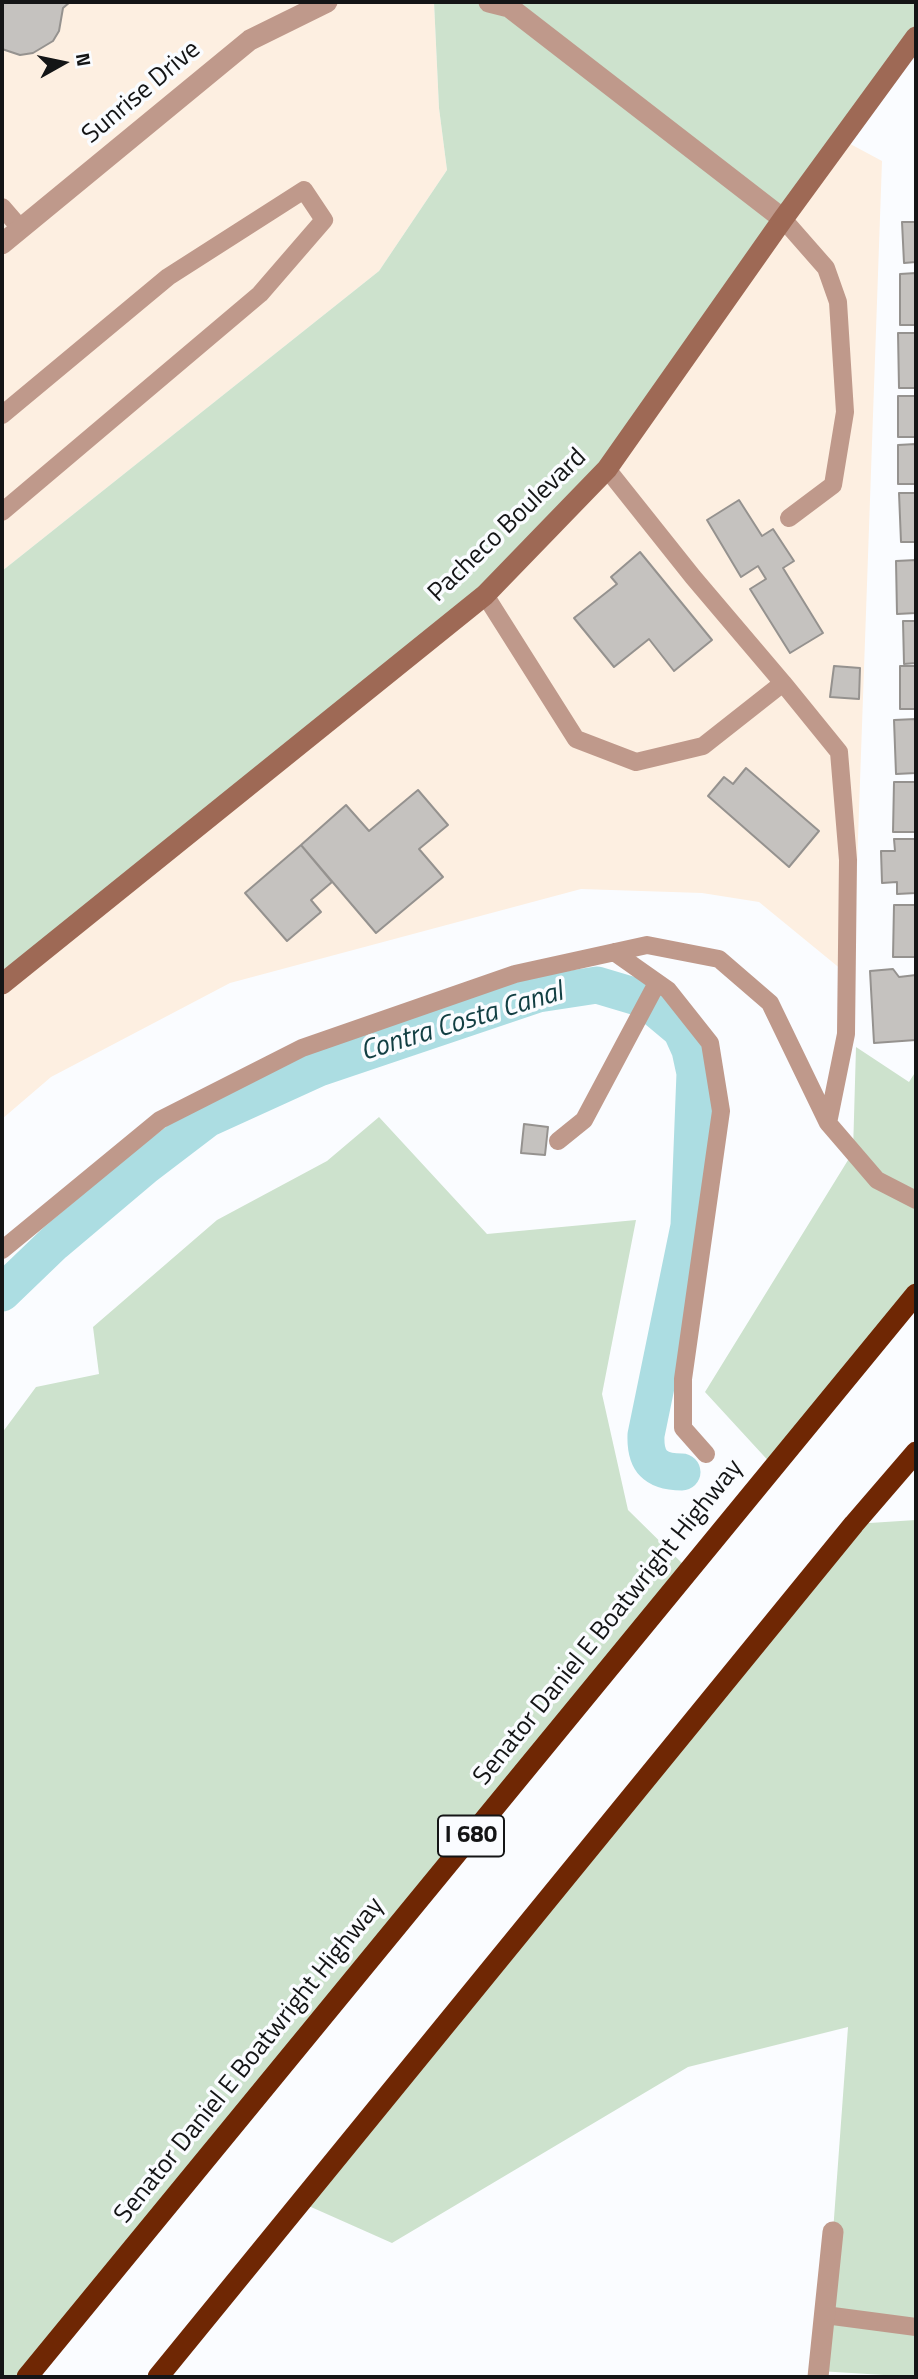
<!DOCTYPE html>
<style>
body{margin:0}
#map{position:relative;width:918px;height:2379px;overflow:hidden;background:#fafcff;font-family:"Titillium Web",sans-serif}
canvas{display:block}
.frame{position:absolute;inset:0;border:4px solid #141516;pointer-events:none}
.north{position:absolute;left:28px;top:28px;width:70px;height:70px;-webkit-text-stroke:5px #fafcff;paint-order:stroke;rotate:81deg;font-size:19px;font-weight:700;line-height:28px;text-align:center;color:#141516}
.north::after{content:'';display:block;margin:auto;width:24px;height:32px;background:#141516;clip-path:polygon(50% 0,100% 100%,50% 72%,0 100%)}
</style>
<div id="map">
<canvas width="918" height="2379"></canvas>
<div class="frame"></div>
<div class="north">N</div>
</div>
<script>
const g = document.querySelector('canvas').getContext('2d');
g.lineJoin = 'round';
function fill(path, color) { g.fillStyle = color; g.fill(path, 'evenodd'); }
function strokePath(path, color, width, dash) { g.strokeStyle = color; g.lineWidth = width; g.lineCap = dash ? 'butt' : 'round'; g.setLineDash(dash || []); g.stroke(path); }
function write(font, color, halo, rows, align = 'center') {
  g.font = font + ' "Titillium Web",sans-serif'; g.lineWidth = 7; g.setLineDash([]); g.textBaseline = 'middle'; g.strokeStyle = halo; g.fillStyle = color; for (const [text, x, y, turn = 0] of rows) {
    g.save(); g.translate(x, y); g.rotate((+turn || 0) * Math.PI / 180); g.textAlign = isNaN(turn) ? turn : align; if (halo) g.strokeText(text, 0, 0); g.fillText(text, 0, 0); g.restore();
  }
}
const commercial = new Path2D(`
 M2,2h432l5,106 8,62 -68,101 -377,300z
 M841,139l41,22 -29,818 -94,-77 -57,-9 -121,-4 -351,94 -179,94 -49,42v-135z`);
const green = new Path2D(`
 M434,2h482v35l-309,432 -122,126 -483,388v-412l377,-300 68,-101 -8,-62z
 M856,1047l53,35 7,-11v223l-142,173 -69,-75 148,-240z
 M379,1117l108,117 149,-14 -34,174 26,116 61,60 -662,807h-25v-944l34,-46 63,-13 -6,-47 124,-107 110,-59z
 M916,1520v857l-97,-6 14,-139 15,-205 -160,40 -296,176 -90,-40 552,-679z`);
const canal = new Path2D(`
 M2,1293l52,-50 90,-76 63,-48 112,-51 219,-74 59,-9 47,14 37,31 9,20 5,23 -6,153 -43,209c-1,26 9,37 36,37`);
const building = new Path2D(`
 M2,2h68l-7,6 -4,23 -6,10 -20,12 -13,2 -18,-6z
 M902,222h14v40l-12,1z
 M916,273v52h-16v-51z
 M898,333h18v55h-17z
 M898,396h18v41h-18z
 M916,444v40h-18v-39z
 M899,493h17v49h-15z
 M739,500l23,36 11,-7 21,32 -11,7 40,65 -33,20 -40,-64 16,-10 -8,-13 -17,11 -34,-57z
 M640,552l72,88 -38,31 -25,-32 -35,28 -40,-49 43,-34 -6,-7z
 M916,560v53l-19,1 -1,-53z
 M903,621h13v42l-12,1z
 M834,666l26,2 -1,31 -29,-2z
 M900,666h16v43h-16z
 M916,719v54l-20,1 -2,-54z
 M746,768l73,63 -30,36 -81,-71 16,-19 9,7z
 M894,782h22v50h-23z
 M418,790l30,35 -29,24 24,28 -67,56 -75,-88 45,-40 23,26z
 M894,839h22v54l-19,1v-12l-15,1 -1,-32h14z
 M301,845l31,37 -21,18 10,12 -34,29 -42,-48z
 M894,905h22v52h-23z
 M893,969l6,8 17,-2v65l-42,3 -4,-72z
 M524,1124l24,3 -3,28 -24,-2z`);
const lane = new Path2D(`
 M2,207l19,22
 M783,219l43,49 12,34 7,110 -12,73 -44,33
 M2,415l166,-138 136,-87 20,30 -64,74 -258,218
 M485,595l91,144 60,23 67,-16 80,-63 -90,-106 -86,-108
 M614,952l54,38 42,53 11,68 -38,268v49l23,26
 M828,1123l49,57 39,20
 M558,1141l26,-21 73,-137
 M2,1250l158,-130 142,-72 213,-74 132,-29 72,14 51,44 58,120 18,-89 2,-174 -9,-108 -56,-69
 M825,2315l91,12`);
const street = new Path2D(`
 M489,2l20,5 274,212
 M2,244l248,-204 77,-38
 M818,2377l15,-145`);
const secondary = new Path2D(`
 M2,984l483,-389 122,-126 176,-250 133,-182`);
const highway = new Path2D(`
 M27,2377l889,-1083
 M158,2377l696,-853 62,-72`);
const shields = [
 [471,1836,66]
];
const shieldNames = [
 ["I 680",471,1836]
];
const streetNames = [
 ["Sunrise Drive",142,93,-40],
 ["Pacheco Boulevard",508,526,-44],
 ["Senator Daniel E Boatwright Highway",609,1623,-51],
 ["Senator Daniel E Boatwright Highway",250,2061,-51]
];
const waterNames = [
 ["Contra Costa Canal",462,1023,-17]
];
fill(commercial, '#fdefe1');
fill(green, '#cde2cd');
strokePath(canal, '#acdde2', 37);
fill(building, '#c5c2bf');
strokePath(building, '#95928f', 2);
strokePath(lane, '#bf998b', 18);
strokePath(street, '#bf998b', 21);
strokePath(secondary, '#9e6955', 21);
strokePath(highway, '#6f2704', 21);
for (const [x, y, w] of shields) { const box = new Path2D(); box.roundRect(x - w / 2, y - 20.5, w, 41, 5); g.fillStyle = '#fafcff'; g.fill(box); strokePath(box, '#141516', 2); }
write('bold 24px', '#141516', null, shieldNames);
write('26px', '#141516', '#fafcff', streetNames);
write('italic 28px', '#123f43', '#fafcff', waterNames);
</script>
